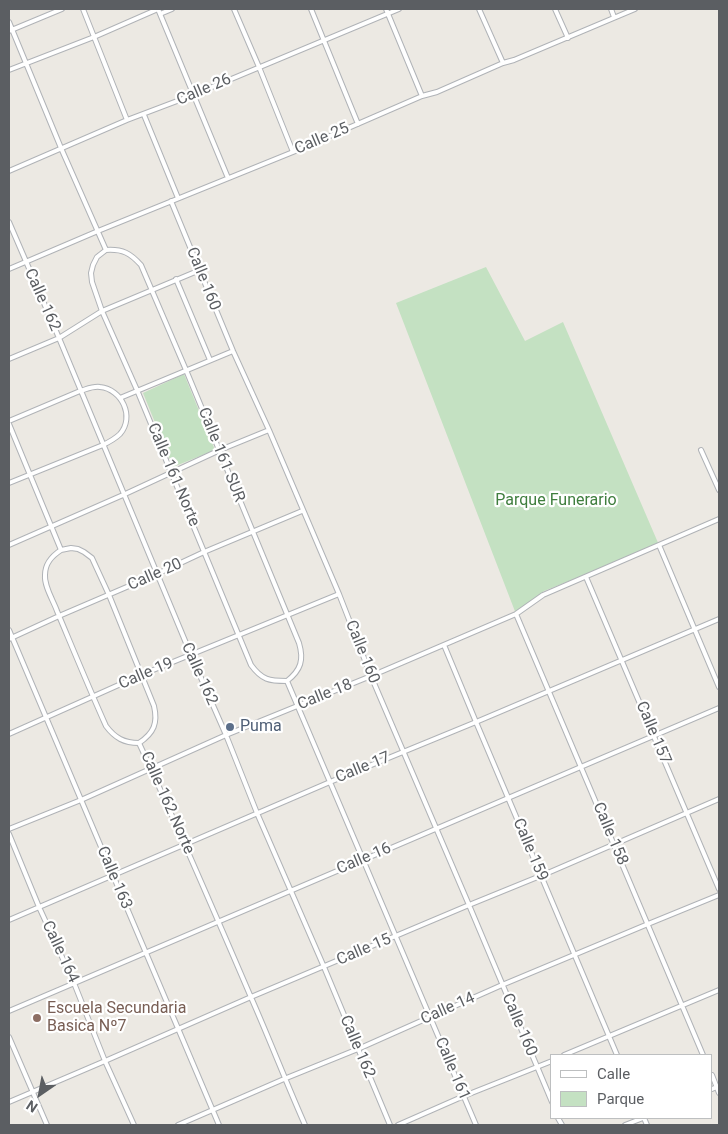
<!DOCTYPE html>
<meta charset="utf-8">
<style>
body{margin:0}
#map{position:relative;width:728px;height:1134px;overflow:hidden;background:#ece9e3;font-family:Roboto,sans-serif}
canvas{display:block}
.frame{position:absolute;inset:0;border:10px solid #5b5e62;pointer-events:none}
.legend{position:absolute;left:550px;top:1054px;width:162px;height:65px;box-sizing:border-box;background:#fff;border:1px solid #bdbfc0;margin:0;padding:6px 9px;list-style:none;font-size:15px;color:#5b5e62}
.legend li{display:flex;align-items:center;gap:10px;height:25px}
.legend b{width:25px;border:1px solid #bdbfc0}
.north{position:absolute;left:15px;top:1069px;width:50px;height:50px;-webkit-text-stroke:4px #fff;paint-order:stroke;rotate:213deg;font-size:14px;font-weight:700;line-height:20px;text-align:center;color:#5b5e62}
.north::after{content:'';display:block;margin:auto;width:18px;height:22px;background:#5b5e62;clip-path:polygon(50% 0,100% 100%,50% 72%,0 100%)}
</style>
<div id="map">
<canvas width="728" height="1134"></canvas>
<div class="frame"></div>
<ul class="legend">
<li><b style="height:6px;background:#fff"></b>Calle</li>
<li><b style="height:14px;background:#c4e1c2"></b>Parque</li>
</ul>
<div class="north">N</div>
</div>
<script>
const g = document.querySelector('canvas').getContext('2d');
g.lineJoin = 'round';
function fill(path, color) { g.fillStyle = color; g.fill(path, 'evenodd'); }
function strokePath(path, color, width, dash) { g.strokeStyle = color; g.lineWidth = width; g.lineCap = dash ? 'butt' : 'round'; g.setLineDash(dash || []); g.stroke(path); }
function write(font, color, halo, rows, align = 'center') {
  g.font = font + ' Roboto,sans-serif'; g.lineWidth = 4.5; g.setLineDash([]); g.textBaseline = 'middle'; g.strokeStyle = halo; g.fillStyle = color; for (const [text, x, y, turn = 0] of rows) {
    g.save(); g.translate(x, y); g.rotate((+turn || 0) * Math.PI / 180); g.textAlign = isNaN(turn) ? turn : align; if (halo) g.strokeText(text, 0, 0); g.fillText(text, 0, 0); g.restore();
  }
}
const green = new Path2D(`
 M486,267l39,74 38,-19 96,223 -115,46 -28,23 -120,-311z
 M184,374l31,76 -42,17 -30,-74z`);
const minor = new Path2D(`
 M83,9l44,111
 M158,9l70,169
 M234,9l25,58 34,85
 M311,9l47,115
 M386,9l36,87
 M479,9l24,54
 M555,9l13,29
 M611,9l3,8
 M160,14l12,-5
 M9,22l52,126 45,102
 M9,31l53,-22
 M9,70l85,-33 64,-28
 M144,115l34,83
 M9,171l118,-51 66,-25 206,-86
 M171,201l62,150 36,79 70,164 32,82 98,229 83,197
 M9,222l50,116 132,317 35,80 31,78 67,154 66,158
 M106,250l-9,7 -4,8 -2,8 1,9 10,29 35,79 114,275c11,15 18,16 36,16
 M106,250c17,-1 24,3 35,15l45,105 113,273c5,17 2,27 -12,38
 M9,269l89,-38 195,-79 129,-56 15,-4 66,-29 11,-3 121,-51
 M176,279l34,81
 M9,359l50,-21 43,-27 98,-41
 M120,398l113,-47
 M9,421l71,-30c7,-2 13,-5 20,-4 22,2 35,30 20,47 -5,5 -11,8 -17,11l-94,38
 M9,424l52,126 10,-2 7,1 6,3 8,6 17,37 45,111c4,17 0,27 -15,37 39,84 75,168 111,252 19,43 36,87 55,130
 M701,450l18,40
 M9,545l114,-50 97,-45 49,-20
 M659,545l60,142
 M61,550c-9,6 -16,13 -16,25 -1,11 8,25 12,36 16,38 32,77 49,115 9,12 18,17 33,17
 M586,577l133,312
 M516,614l187,441
 M9,630l210,495
 M9,639l50,-23 98,-42 47,-22 98,-41
 M444,645l32,77 141,333
 M287,681l189,444
 M9,734l132,-59 198,-81
 M9,829l72,-29 145,-65 145,-59 145,-62 27,-19 176,-76
 M9,834l30,73 35,76 31,78 29,64
 M9,920l321,-138 146,-60 243,-103
 M9,1011l710,-303
 M9,1037l38,88
 M564,1055l155,-65
 M712,1075l7,18
 M712,1089l7,-3
 M9,1102l96,-41 146,-64 218,-92 81,-33 169,-73
 M558,1118l4,7
 M644,1118l3,7
 M178,1125l106,-46 74,-30 144,-64 146,-61 71,-29
 M398,1125l66,-29 88,-35
 M625,1125l18,-7`);
const markers = [
 [230,727,5,"#5c6f8a"],
 [37,1018,5,"#8d6e63"]
];
const streetNames = [
 ["Calle 26",204,90,-23],
 ["Calle 25",322,139,-23],
 ["Calle 160",203,279,68],
 ["Calle 162",42,300,66],
 ["Calle 161 SUR",221,455,68],
 ["Calle 161 Norte",173,475,67],
 ["Calle 20",155,575,-24],
 ["Calle 160",362,652,68],
 ["Calle 19",146,674,-23],
 ["Calle 162",199,674,66],
 ["Calle 18",325,695,-22],
 ["Calle 157",653,733,67],
 ["Calle 17",363,768,-22],
 ["Calle 162 Norte",167,803,66],
 ["Calle 158",610,834,67],
 ["Calle 159",530,850,67],
 ["Calle 16",364,859,-23],
 ["Calle 163",114,878,67],
 ["Calle 15",364,950,-23],
 ["Calle 164",60,952,65],
 ["Calle 14",448,1009,-24],
 ["Calle 160",519,1025,67],
 ["Calle 162",357,1047,67],
 ["Calle 161",452,1069,67]
];
const parkNames = [
 ["Parque Funerario",556,501]
];
const serviceNames = [
 ["Puma",240,727]
];
const educationNames = [
 ["Escuela Secundaria",47,1009],
 ["Basica Nº7",47,1027]
];
fill(green, '#c4e1c2');
strokePath(minor, '#b0b3b7', 6);
strokePath(minor, '#fff', 4);
for (const [x, y, r, color] of markers) { const dot = new Path2D(); dot.arc(x, y, r, 0, 2 * Math.PI); g.fillStyle = color; g.fill(dot); strokePath(dot, '#fff', 2); }
write('16px', '#5b5e62', '#fff', streetNames);
write('16px', '#3f7e3e', '#fff', parkNames);
write('16px', '#4e5e75', '#fff', serviceNames, 'left');
write('16px', '#785e54', '#fff', educationNames, 'left');
</script>
